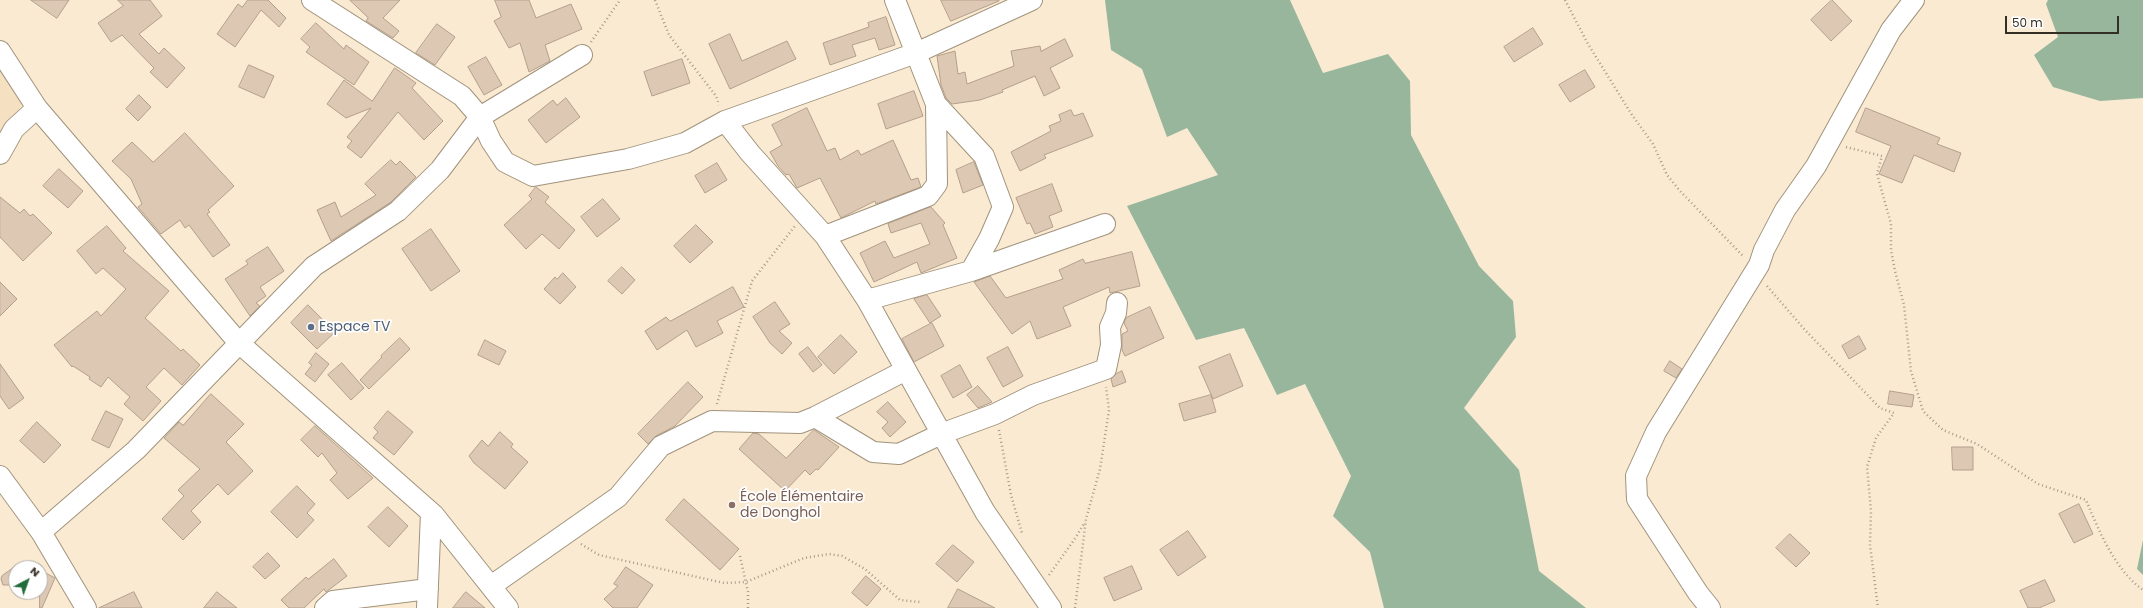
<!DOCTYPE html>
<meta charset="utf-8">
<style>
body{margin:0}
#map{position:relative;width:2143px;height:608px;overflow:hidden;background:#faead2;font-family:Poppins,sans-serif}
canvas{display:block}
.north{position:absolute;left:8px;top:560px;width:40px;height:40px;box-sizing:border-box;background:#fff;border:1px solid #aeaba7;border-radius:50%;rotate:41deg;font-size:11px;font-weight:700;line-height:16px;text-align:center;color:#342e24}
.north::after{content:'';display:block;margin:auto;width:14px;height:18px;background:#216c3a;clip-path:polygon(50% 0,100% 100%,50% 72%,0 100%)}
.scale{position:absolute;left:2005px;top:16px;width:114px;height:18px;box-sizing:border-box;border:2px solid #342e24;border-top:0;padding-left:5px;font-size:12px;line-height:14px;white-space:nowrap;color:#342e24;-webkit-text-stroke:3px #fff;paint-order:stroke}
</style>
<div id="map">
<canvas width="2143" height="608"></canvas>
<div class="north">N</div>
<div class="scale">50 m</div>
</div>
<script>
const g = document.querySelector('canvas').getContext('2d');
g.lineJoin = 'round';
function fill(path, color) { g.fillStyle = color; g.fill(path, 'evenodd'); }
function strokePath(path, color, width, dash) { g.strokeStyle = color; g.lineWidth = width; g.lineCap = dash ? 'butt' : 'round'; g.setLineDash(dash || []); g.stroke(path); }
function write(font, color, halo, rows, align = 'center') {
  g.font = font + ' Poppins,sans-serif'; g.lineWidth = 3.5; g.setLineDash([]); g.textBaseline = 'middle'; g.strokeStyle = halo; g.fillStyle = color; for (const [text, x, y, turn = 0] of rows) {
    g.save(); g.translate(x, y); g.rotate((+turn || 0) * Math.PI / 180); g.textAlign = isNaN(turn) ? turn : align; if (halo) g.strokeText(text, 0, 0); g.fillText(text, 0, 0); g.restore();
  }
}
const built = new Path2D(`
 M0,59l26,39 -26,44z`);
const forest = new Path2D(`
 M1105,0h185l33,73 65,-19 22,27 1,54 68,131 34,35 3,36 -52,71 55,62 20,101 47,37h-202l-14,-56 -37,-36 18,-40 -46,-92 -28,11 -33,-67 -48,12 -69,-134 91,-31 -31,-47 -20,9 -25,-68 -31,-19z
 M2048,0h95v98l-43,3 -47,-14 -19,-32 24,-18 -12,-33z
 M2143,540v35l-6,-6z`);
const building = new Path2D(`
 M31,0h38l-12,18z
 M118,0h32l12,16 -23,18 20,20 5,-6 21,20 -18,20 -17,-16 4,-4 -32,-33 -11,7 -13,-19 25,-17z
 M248,0h20l18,18 -7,9 -18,-17 -26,37 -18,-13 21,-30 4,3z
 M350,0h50l-17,18 16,13 -6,7 -27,-17 2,-3z
 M495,0h34l7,18 35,-14 11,25 -37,16 5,16 -21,11 -9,-29 -11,5 -15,-27 7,-4z
 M941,0h58v1l-48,20z
 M1832,0l20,21 -21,20 -20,-21z
 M886,17l9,28 -16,5 -4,-12 -23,7 4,11 -26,9 -7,-22 46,-16 -1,-4z
 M316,23l28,26 2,-4 23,17 -15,23 -48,-33 4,-5 -9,-8z
 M437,24l18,13 -20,28 -19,-12z
 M1533,28l10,16 -29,18 -10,-15z
 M730,34l12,27 45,-20 9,18 -66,30 -21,-45z
 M1065,39l8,17 -23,12 10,20 -16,8 -9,-20 -33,14 1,2 -23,8 -28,4 -6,-6 -5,-13 -4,-29 18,-5 3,23 7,-2 2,12 47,-18 -3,-15 29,-5 1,5z
 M486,57l16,28 -18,10 -16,-28z
 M682,59l8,24 -38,13 -8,-24z
 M249,65l25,11 -10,22 -25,-11z
 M395,68l21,15 -4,5 31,33 -19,19 -26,-28 -37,46 -14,-11 5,-6 -5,-4 24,-29 -25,10 -19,-14 17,-24 28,21z
 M1585,70l10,17 -25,15 -11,-17z
 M914,91l9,25 -37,13 -8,-25z
 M139,95l12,12 -13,14 -12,-12z
 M566,98l14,19 -34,26 -18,-23 25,-20 4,5z
 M807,108l20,43 8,-3 5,12 18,-10 3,5 32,-15 18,40 7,-2 3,9 -45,17 -1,-3 -34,17 -21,-40 -23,10 -8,-14 -3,1 -8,-9 -8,-14 12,-7 -10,-20z
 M1866,108l74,30 -3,6 24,9 -7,19 -40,-17 -12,28 -23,-9 12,-28 -35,-14z
 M1071,110l3,6 9,-3 10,23 -49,19 2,3 -26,13 -9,-19 40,-21 -2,-5 12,-5 -2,-6z
 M185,133l49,53 -26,24 2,2 -3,2 23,31 -17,12 -24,-32 -4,3 -5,-8 -19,14 -23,-27 4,-3 -11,-25 -19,-18 20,-19 21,20z
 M391,160l5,5 4,-4 16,16 -25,25 -60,39 -14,-31 18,-8 6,15 35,-22 -11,-11z
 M974,162l9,23 -20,8 -7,-23z
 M717,163l10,17 -22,13 -10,-17z
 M59,169l24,22 -15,17 -25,-22z
 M1052,184l10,27 -13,5 4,11 -18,7 -5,-11 -3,1 -11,-26z
 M536,187l13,10 -4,5 30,28 -16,19 -17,-15 -16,15 -22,-24 28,-26 -3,-3z
 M0,197l20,16 4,-4 6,7 3,-2 19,19 -29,28 -23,-24z
 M603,199l17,20 -23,18 -16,-20z
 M931,207l14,16 -2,2 14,33 -36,15 -4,-11 -43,20 -14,-29 25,-12 9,17 36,-14 -9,-21 -30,10 -3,-9z
 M696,225l17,17 -23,21 -16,-17z
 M107,226l19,22 -3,3 46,40 -24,27 36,33 2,-2 17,16 -18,20 -18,-17 -18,19 15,14 -18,20 -19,-17 6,-7 -22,-20 -7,10 -12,-8 1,-2 -17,-11 -1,1 -18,-22 43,-34 4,5 25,-27 -23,-21 -7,6 -19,-23z
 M431,229l29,42 -29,20 -29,-42z
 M268,247l16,24 -24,16 6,9 -10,7 4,3 -10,10 -25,-37 23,-15 -2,-3z
 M1132,252l8,34 -30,7 -1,-6 -46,20 8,19 -34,13 -7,-18 -18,13 -38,-52 16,-6 16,22 57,-19 -4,-9 24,-11 2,4z
 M622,267l13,13 -13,14 -14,-13z
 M563,273l13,14 -16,17 -16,-15 11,-12 2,2z
 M0,282l17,17 -17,17z
 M733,287l11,20 -27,14 6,12 -27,14 -9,-17 -30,20 -12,-19 21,-14 4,4z
 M927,295l14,21 -11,7 -16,-24z
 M775,302l15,22 -11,7 13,12 -10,11 -12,-11 -17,-26z
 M308,305l27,27 -18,17 -26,-26z
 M1150,307l14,31 -39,18 -3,-6v-16l6,-3 -4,-8 2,-5z
 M932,323l12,23 -30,16 -12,-23z
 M841,335l16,17 -23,22 -16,-17z
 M1859,336l7,13 -17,10 -7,-13z
 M400,338l10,11 -41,40 -9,-9 22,-23 -1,-1z
 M485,340l21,11 -7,14 -21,-10z
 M808,347l14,18 -9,7 -14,-18z
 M1008,347l15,29 -20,11 -16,-29z
 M316,353l13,11 -14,18 -10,-8 7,-9 -3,-2z
 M1230,354l13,32 -30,13 -14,-32z
 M1670,361l12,8 -6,9 -12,-7z
 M342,363l22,25 -13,12 -23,-25z
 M0,364l24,34 -15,11 -9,-13z
 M960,365l12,22 -19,11 -12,-22z
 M1122,371l4,11 -13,5 -2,-8 5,-5z
 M688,382l15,15 -28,29 -19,10 -8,8 -10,-10z
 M978,386l14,16 -14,6 -11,-13z
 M1890,391l24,4 -2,12 -24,-3z
 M211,394l33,30 -18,18 27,29 -25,24 -10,-11 -27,27 10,11 -18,18 -21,-21 22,-23 -6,-6 22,-21 -36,-31 15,-16 4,3z
 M1211,395l5,17 -32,9 -5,-17z
 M888,402l18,20 -16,15 -8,-9 6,-6 -11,-10z
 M106,411l17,8 -14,29 -17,-8z
 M388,411l25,21 -19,23 -21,-17 5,-6 -4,-4z
 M37,422l24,23 -17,18 -24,-22z
 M315,426l58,52 -25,21 -18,-19 7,-7 -15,-20 -4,4 -17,-17z
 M814,430l25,17 -21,23 -2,-1 -6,6 -5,-5 -20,21 -46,-42 14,-16 6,1 27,24z
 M500,432l13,12 -2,3 17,15 -23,27 -31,-26 -5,-7 13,-16 6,6z
 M1952,447h21v23h-20z
 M297,486l18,18 -8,9 7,7 -17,18 -26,-26z
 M684,499l55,50 -19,21 -54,-50z
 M2079,504l14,30 -19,9 -15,-29z
 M388,507l20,19 -19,21 -21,-20z
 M1188,531l18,26 -28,19 -18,-26z
 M1790,534l20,19 -14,14 -20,-19z
 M953,545l21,17 -17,20 -21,-18z
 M268,553l12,13 -15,13 -12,-12z
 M334,559l13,17 -21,16 -2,-3 -20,19h-15l-8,-8 25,-23 2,2z
 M16,566v19h-13l-2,-6 1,-3z
 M1132,566l10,23 -28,12 -10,-23z
 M626,567l27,18 -16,23h-24l-9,-9 14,-13 -4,-2z
 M40,570l15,8 -13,30h-2z
 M866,576l15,13 -14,17 -15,-13z
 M2045,580l10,21 -16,7h-11l-8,-17z
 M958,589l37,19h-47z
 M134,592l8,16h-43z
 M217,592l20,16h-33z
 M466,592l19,16h-32z`);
const path = new Path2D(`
 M655,0l14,35 47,61 3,9
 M1565,0l23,44 44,71 21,29 14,31 13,16 64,66
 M591,42l29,-42
 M1846,147l36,9 -5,18 14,50v26l4,21 9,34 7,66 12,40 20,19 34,14 61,40 48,16c13,31 29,70 57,90
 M1767,286l38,44 75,78 14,5 -18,25 -9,29 4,44 -1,34 8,63
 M717,404l35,-123 43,-55
 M999,430l12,65 11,38
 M581,544l18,11 125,28 22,-1 58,-24 25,-4 13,2 23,13 35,31 20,2
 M740,556l8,36v16
 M1049,575l25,-35 11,-18
 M1075,608l11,-89 14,-50 9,-59 -3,-23`);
const minor = new Path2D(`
 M312,0l150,96 18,21 11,24 14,21 28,14 95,-17 57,-16 40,-22 191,-68 116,-53
 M895,0l41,104 48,52 19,51 -14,32 -18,32
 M0,51l37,57 202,235 195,172 74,93
 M725,121l25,32 75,83 42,64 118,212 66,96
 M0,154l14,-25 23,-21
 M825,236l103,-40 9,-12 -1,-80
 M867,300l104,-29 134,-47
 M815,417l58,35 26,2 42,-20 54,-20 38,-19 73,-26 5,-24 -1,-18 6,-14 1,-10
 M0,476l41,56 45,76
 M41,532l95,-82 178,-184 84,-55 42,-41 40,-53 102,-62
 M491,586l127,-89 43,-51 51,-25 88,2 15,-6 91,-47
 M325,608l8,-7 95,-12
 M427,608l4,-95
 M1710,608l-12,-15 -61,-94 -1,-23 20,-44 103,-167 5,-15 21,-40 31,-44 75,-136 23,-30`);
const markers = [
 [311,327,4,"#5c6f8a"],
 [732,505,4,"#8d6e63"]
];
const serviceNames = [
 ["Espace TV",319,327]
];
const educationNames = [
 ["École Élémentaire",740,497],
 ["de Donghol",740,513]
];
fill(built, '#f5e1c2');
fill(forest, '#97b69c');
fill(building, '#ddc8b4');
strokePath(building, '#b49f8c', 1);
strokePath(minor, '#a1937c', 22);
strokePath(path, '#a69a88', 2.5, [1, 3]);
strokePath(minor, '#fff', 20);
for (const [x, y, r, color] of markers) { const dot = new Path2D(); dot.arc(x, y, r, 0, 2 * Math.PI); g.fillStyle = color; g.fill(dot); strokePath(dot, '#fff', 1.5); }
write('14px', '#4e5e75', '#fff', serviceNames, 'left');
write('14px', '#785e54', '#fff', educationNames, 'left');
</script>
